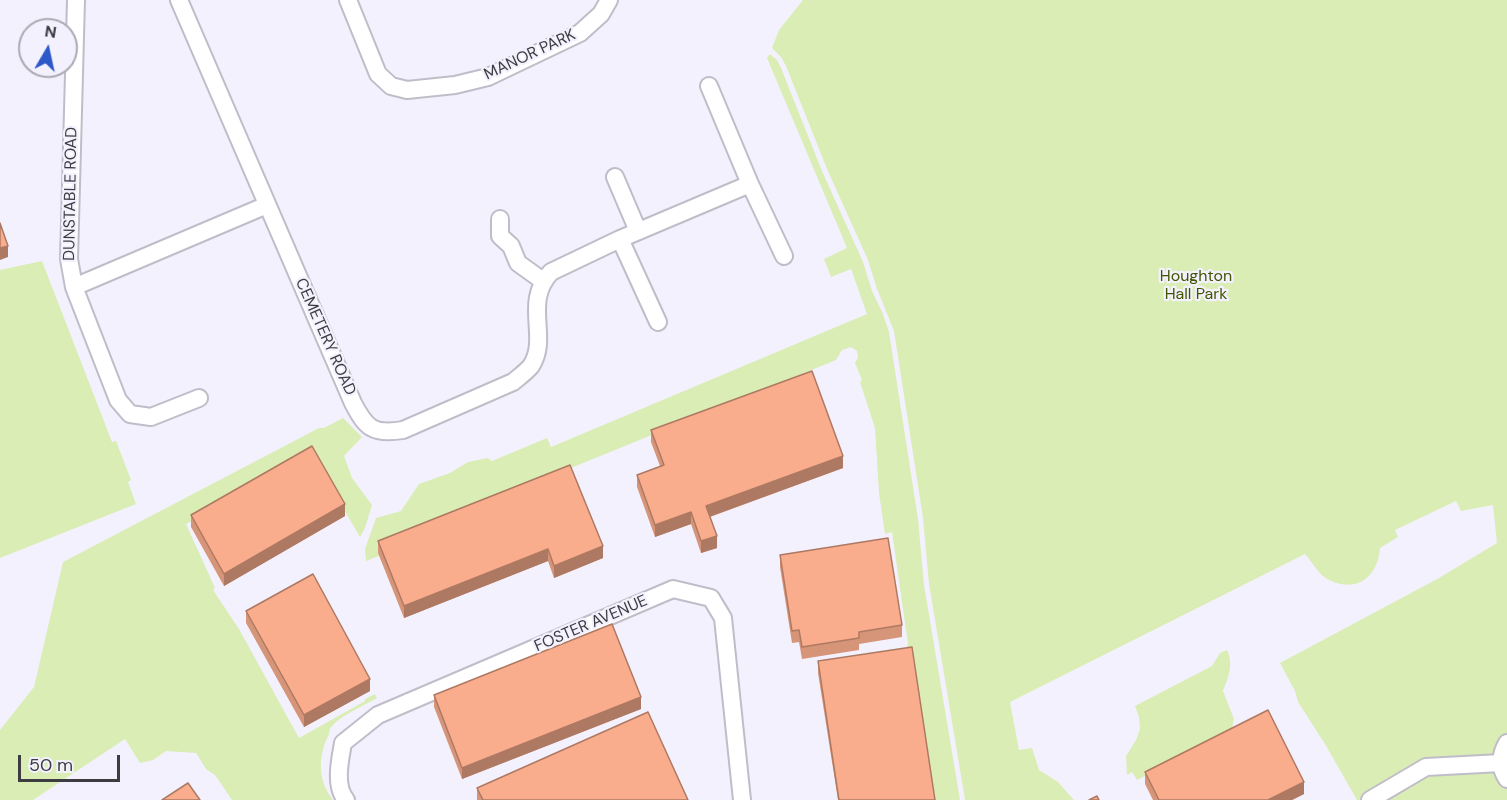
<!DOCTYPE html>
<style>
body{margin:0}
#map{position:relative;width:1507px;height:800px;overflow:hidden;background:#f4f1fe;font-family:"DM Sans",sans-serif}
canvas{display:block}
.north{position:absolute;left:18px;top:18px;width:60px;height:60px;box-sizing:border-box;background:#f4f1fe;border:2px solid #aba9b2;border-radius:50%;rotate:9deg;font-size:16px;font-weight:700;line-height:24px;text-align:center;color:#3d3c41}
.north::after{content:'';display:block;margin:auto;width:21px;height:27px;background:#2d59c8;clip-path:polygon(50% 0,100% 100%,50% 72%,0 100%)}
.scale{position:absolute;left:18px;top:755px;width:102px;height:27px;box-sizing:border-box;border:3px solid #3d3c41;border-top:0;padding-left:8px;font-size:18px;line-height:21px;white-space:nowrap;color:#3d3c41;-webkit-text-stroke:4px #f4f1fe;paint-order:stroke}
</style>
<div id="map">
<canvas width="1507" height="800"></canvas>
<div class="north">N</div>
<div class="scale">50 m</div>
</div>
<script>
const g = document.querySelector('canvas').getContext('2d');
g.lineJoin = 'round';
function fill(path, color) { g.fillStyle = color; g.fill(path, 'evenodd'); }
function strokePath(path, color, width, dash) { g.strokeStyle = color; g.lineWidth = width; g.lineCap = dash ? 'butt' : 'round'; g.setLineDash(dash || []); g.stroke(path); }
function write(font, color, halo, rows, align = 'center') {
  g.font = font + ' "DM Sans",sans-serif'; g.lineWidth = 4.5; g.setLineDash([]); g.textBaseline = 'middle'; g.strokeStyle = halo; g.fillStyle = color; for (const [text, x, y, turn = 0] of rows) {
    g.save(); g.translate(x, y); g.rotate((+turn || 0) * Math.PI / 180); g.textAlign = isNaN(turn) ? turn : align; if (halo) g.strokeText(text, 0, 0); g.fillText(text, 0, 0); g.restore();
  }
}
const green = new Path2D(`
 M803,0h704v800h-150l-32,-56 -27,-42 -3,-11 -15,-28 159,-85 58,-35 -4,-38 -32,6 -5,-10 -61,29 3,7 -18,11c-2,27 -21,45 -49,33 -12,-5 -18,-18 -26,-27l-295,148 9,48 13,-2 7,22 19,12 16,18h-109l-36,-216 -6,-66 -29,-187 -17,-42 -9,-29 -41,-91 -41,-103 -5,-9 -9,-9 7,-18z
 M770,54l7,6 4,8 41,103 41,91 9,29 11,23 6,18 29,187 6,66 36,215h-30l-24,-151 2,-5 -16,-112 -7,2 -6,-41 -4,-65 -15,-46 2,-2 -7,-17 3,-6 -1,-6 -6,-4 -9,3 -6,10 -275,112 3,11 -198,78 -1,-12 11,-31 25,-7 18,-27 31,-11 18,-11 20,-4 4,3 55,-23 4,9 316,-133 -16,-45 -20,8 -7,-18 23,-11 -80,-190z
 M42,261l70,181 4,-1 15,39 -3,2 8,22 -136,54v-288z
 M343,418l19,19 -18,19 8,22 20,27 -7,23 -5,9 -48,-82 -126,69 29,64 -2,2 26,39 60,109 66,-37v-2l10,-5 2,4c-12,7 -35,17 -44,27 -5,5 -2,3 -4,9 -11,22 -12,45 4,66h-101l-17,-25 -9,-6 -10,-16 -30,-2 -13,9 -13,3 -15,-24 -92,61h-33v-70l34,-43 29,-125 256,-134h5z
 M1227,650c7,15 1,28 -4,41l11,28 -3,13 -94,48 -5,-8 -5,3 -1,-19 10,-16 4,-11 -1,-12 -4,-11 77,-40 8,-13z`);
const minor = new Path2D(`
 M76,0l-7,259 5,28 44,113 12,14 21,3 48,-19
 M179,0l174,403c13,25 20,32 50,27l110,-48c6,-5 13,-10 18,-16 19,-29 -9,-63 20,-94l69,-33 130,-55
 M348,0l30,74 13,12 16,4 48,-5 33,-8 92,-44 21,-19 8,-14
 M709,86l41,98 34,72
 M615,177l23,54
 M500,219v17l11,10 7,17 25,18
 M620,239l38,83
 M74,287l193,-82
 M1507,743c-7,12 -8,24 0,36
 M346,800c-12,-14 -6,-40 -3,-57l35,-28 295,-126 38,9 12,20 19,182
 M1370,800l56,-33 75,-4`);
const wall = new Path2D(`
 M651,430l192,38 -133,49 7,31 -16,5 -10,-29 -36,13 -18,-50v-12l23,-9 -9,-24z
 M570,465l33,93 -49,20 -6,-17 -144,57 -26,-65v-12z
 M191,515l154,1 -121,70 -33,-59z
 M780,555l122,70v12l-43,7v6l-57,9 -3,-17 -7,1 -12,-76z
 M246,611l124,80 -66,36 -58,-104z
 M818,661l117,139h-97l-20,-127z
 M434,695l207,14 -179,70 -28,-72z
 M1145,772l159,22 -12,6h-139l-8,-16z
 M477,788l211,12h-211z`);
const shadedWall = new Path2D(`
 M8,246v11l-8,3v-12z
 M843,456v12l-137,50v-12z
 M345,504v12l-121,70v-12z
 M691,512v12l-36,13v-12z
 M717,536v12l-16,5v-12z
 M603,546v12l-49,20v-12z
 M548,549v12l-144,57v-12z
 M370,679v12l-66,36v-12z
 M641,697v12l-179,70v-11z
 M1304,782v12l-12,6h-24z`);
const building = new Path2D(`
 M0,223l8,23 -8,2z
 M812,371l31,85 -137,50 11,30 -16,5 -10,-29 -36,13 -18,-50 27,-10 -13,-35z
 M312,446l33,58 -121,70 -33,-59z
 M570,465l33,81 -49,20 -6,-17 -144,57 -26,-65z
 M888,538l14,87 -43,7v6l-57,9 -3,-17 -7,1 -12,-76z
 M313,574l57,105 -66,36 -58,-104z
 M612,624l29,73 -179,71 -28,-73z
 M912,647l23,153h-96l-21,-139z
 M1268,710l36,72 -36,18h-109l-14,-28z
 M648,712l40,88h-205l-6,-12z
 M188,783l12,17h-38z
 M1097,796l2,4h-10z`);
const streetNames = [
 ["MANOR PARK",530,55,-25],
 ["DUNSTABLE ROAD",71,194,-89],
 ["CEMETERY ROAD",325,337,66],
 ["FOSTER AVENUE",591,624,-23]
];
const parkNames = [
 ["Houghton",1196,277],
 ["Hall Park",1196,295]
];
fill(green, '#d9edb5');
strokePath(minor, '#c0bdc9', 20);
strokePath(minor, '#fff', 16);
fill(wall, '#d69579');
fill(shadedWall, '#ae7963');
fill(building, '#f9ad8d');
strokePath(building, '#ae7963', 1.5);
write('16px', '#3d3c41', '#f4f1fe', streetNames);
write('16px', '#425600', '#f4f1fe', parkNames);
</script>
